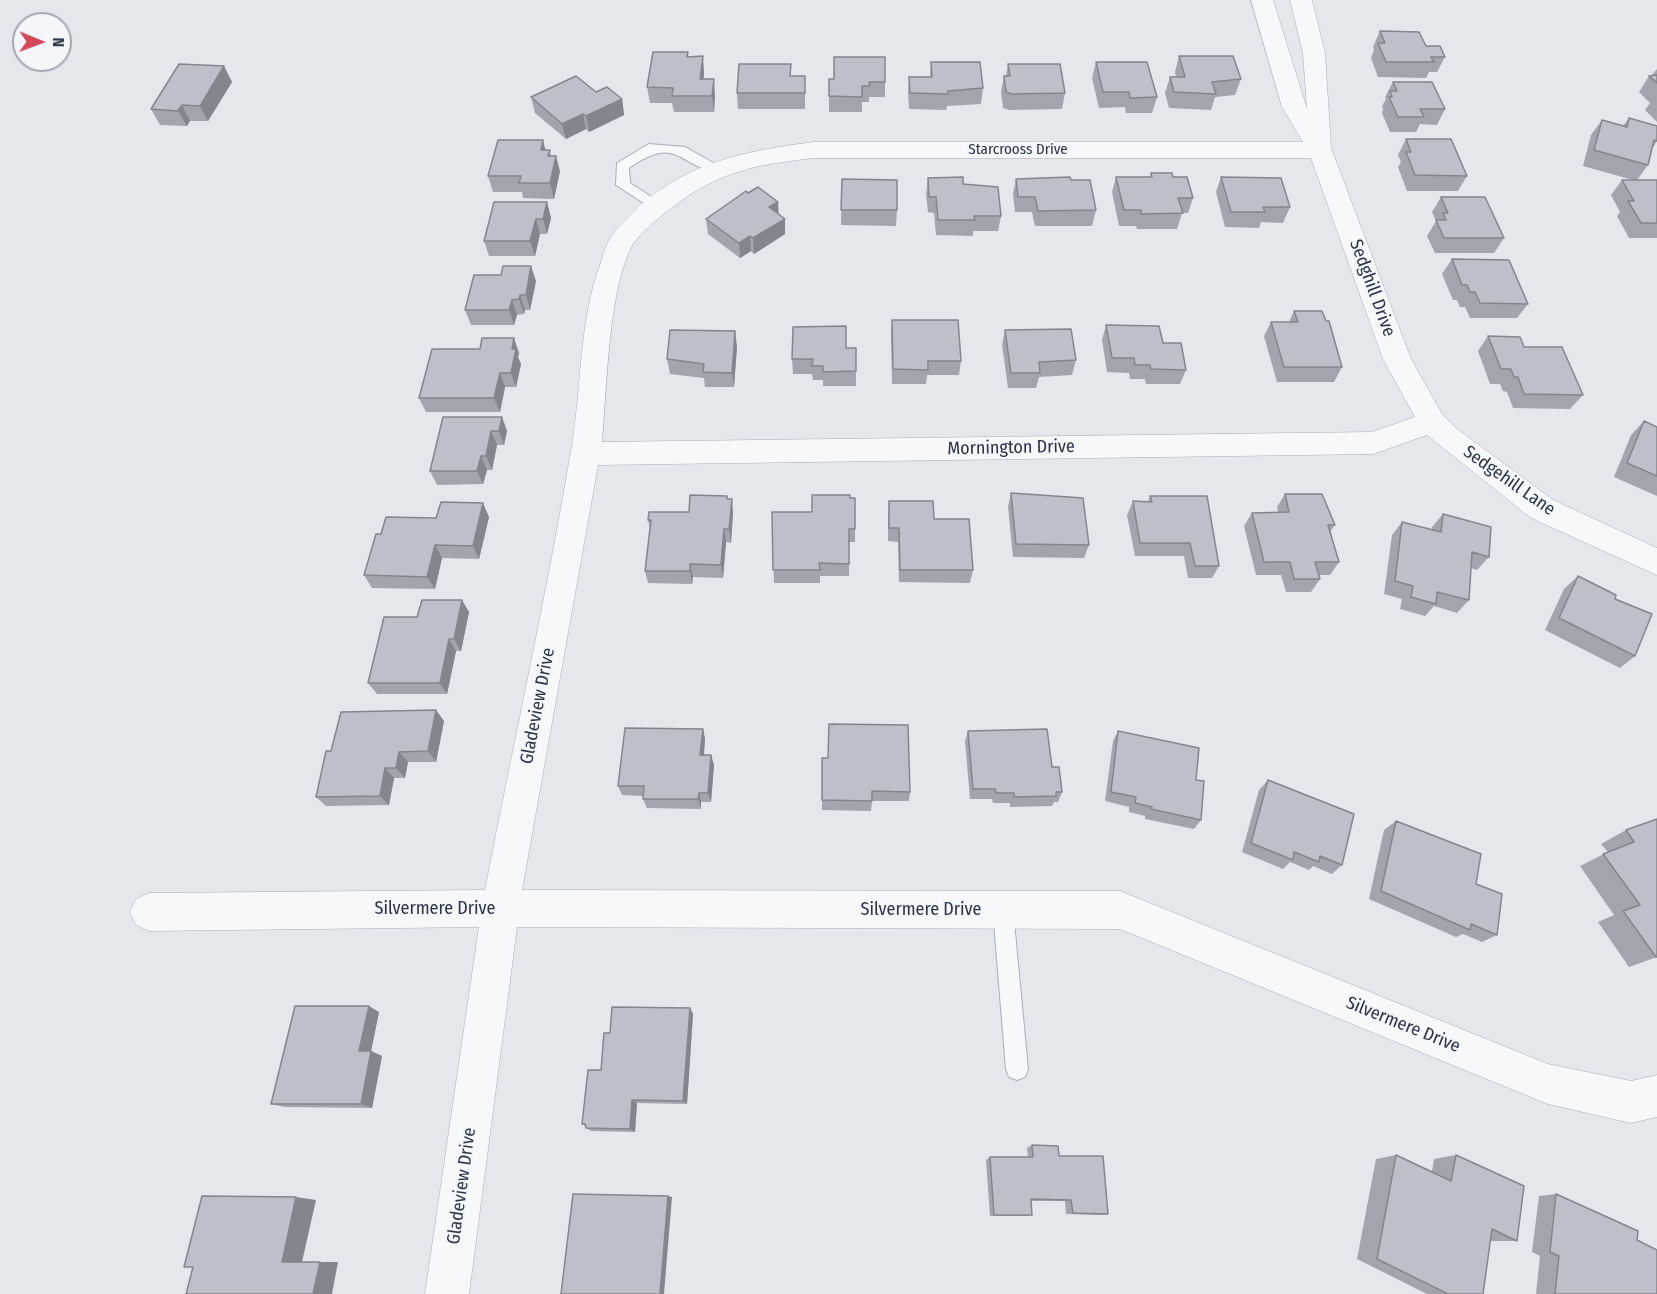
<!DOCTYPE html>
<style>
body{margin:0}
#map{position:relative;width:1657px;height:1294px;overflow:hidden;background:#e4e7ec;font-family:"Fira Sans Condensed",sans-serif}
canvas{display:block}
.north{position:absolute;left:12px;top:12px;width:60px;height:60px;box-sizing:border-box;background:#f4f6f9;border:2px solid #a4a8b1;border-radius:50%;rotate:91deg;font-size:16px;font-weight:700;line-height:24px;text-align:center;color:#2b3445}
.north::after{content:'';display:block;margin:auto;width:21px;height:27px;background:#d1495b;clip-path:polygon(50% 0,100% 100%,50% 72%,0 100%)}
</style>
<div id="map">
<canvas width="1657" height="1294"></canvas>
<div class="north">N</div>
</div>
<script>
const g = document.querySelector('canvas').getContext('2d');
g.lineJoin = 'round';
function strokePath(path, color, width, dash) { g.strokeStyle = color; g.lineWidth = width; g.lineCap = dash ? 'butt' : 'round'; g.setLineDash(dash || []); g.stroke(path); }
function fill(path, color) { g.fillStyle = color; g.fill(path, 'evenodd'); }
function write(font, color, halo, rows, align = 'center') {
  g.font = font + ' "Fira Sans Condensed",sans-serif'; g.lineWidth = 4.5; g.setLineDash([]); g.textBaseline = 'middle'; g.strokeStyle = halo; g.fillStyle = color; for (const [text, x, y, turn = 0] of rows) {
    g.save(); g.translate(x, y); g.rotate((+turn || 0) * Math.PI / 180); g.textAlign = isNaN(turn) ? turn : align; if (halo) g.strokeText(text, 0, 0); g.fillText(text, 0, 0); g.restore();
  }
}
const service = new Path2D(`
 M649,144l36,3 39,22 -7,4c-43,-11 -41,-37 -88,-5l1,15 35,23 -7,5 -5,-2 -37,-24 1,-22z
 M1003,901l7,3 3,7 15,158 -3,8 -8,3 -8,-3 -3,-8 -13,-158 3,-7z`);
const minor = new Path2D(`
 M1251,0h22l34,109 -4,-56 -13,-53h22l13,53 6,95 80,211 31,55 15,15 96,71 104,48v27l-126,-57 -104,-83 -54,19 -775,11 -76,425 598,1 428,173 83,17 26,-6v42l-26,6 -83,-19 -428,-175 -603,-2 -48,367h-44l54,-367 -330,4 -13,-6 -6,-13 6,-13 13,-6 336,-3c29,-149 62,-296 87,-445 10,-61 7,-125 29,-183 3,-10 6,-21 13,-29 54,-66 120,-81 200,-91h489l-21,-35zM814,158h497l72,201 32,58 -43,15 -770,10c5,-53 6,-154 31,-198 8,-12 22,-23 33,-32 50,-40 86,-47 148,-54z`);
const wall = new Path2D(`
 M1380,31l46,15 19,11 -8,15h-8l-3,6 -48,-1 -7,-19 3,-8 -1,-3z
 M1179,56l62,23 -6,16 -20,2 -4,13 -42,-2 -4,-15 5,-16h6l-1,-5z
 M688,57l16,15v7l11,16 -1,17h-40l-2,-9h-22l-3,-16z
 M931,62l52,26 -2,16 -34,2 -1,4 -37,-1 -1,-17 1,-15h21z
 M1096,62l61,35 -5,16h-26l-1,-6 -26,1 -7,-30z
 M1008,64l57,29 -3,16 -53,1 -6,-2 -2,-16 3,-16h2z
 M1657,69v53l-12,-12 5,-7 -11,-11 10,-16 3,-1z
 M791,76h14v33h-67l-1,-16z
 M829,79l56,3v15h-16v5h-7v10h-33z
 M232,82l-24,39h-18l-3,5 -27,-1 -9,-16z
 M1393,82l52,27 -8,16 -17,-1 -4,8h-26l-8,-19 1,-4 -1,-3 4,-7 -1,-2z
 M596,92l26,7 2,16 -35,17 -3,-3 -20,10 -31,-26 -4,-16z
 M1629,118l28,8v15l-5,8 -4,16 -11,15h20v58h-28l-12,-22 3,-4 -9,-17 11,-15h11l-50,-14 8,-31 11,-15 21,6z
 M1406,139l61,37 -9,15h-51l-9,-24 3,-5 -3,-7z
 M546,150h4l1,6 9,15 -6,28 -31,-1 -1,-6h-29l-5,-16z
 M1151,173l22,4 20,21 -5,15h-6l-5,16h-40l-1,-3h-17l-7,-34 4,-15h34z
 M1221,177l69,30 -7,16 -22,-1 -2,6 -34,-1 -9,-35z
 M928,178l35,6 38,32 -3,15h-25v5l-37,-1 -2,-22 -6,-1 -2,-18z
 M842,179l55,31 -1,16 -55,-1z
 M1016,179l55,1 25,30 -4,16h-57l-3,-14h-17l-2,-18z
 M1441,197l63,41 -10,15h-59l-8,-17 9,-15 -4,-9z
 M547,202l4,16 -4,16h-7l-5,22h-46l-5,-15z
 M779,214l6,5v15l-31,20 -3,-3 -11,7 -32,-24 -2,-15z
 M1452,259l76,45 -11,14h-47l-5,-11h-5l-3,-7h-4l-11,-26z
 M536,281l-6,29h-5l-1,4 -7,1 -3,10h-43l-6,-15z
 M1294,311l32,10 16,46 -8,15h-57l-13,-46 7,-14h18z
 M892,320l69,41 -2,14h-32l-1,9h-34l-1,-50z
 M1106,325l57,18 23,27 -6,14h-34l-1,-5h-15l-1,-6 -22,-1 -5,-32z
 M1005,330l71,30 -4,15 -33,2 -3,11h-28l-6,-43z
 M1488,336l36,11 59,48 -13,14 -57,-1 -6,-16 -4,-1 -3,-7h-10l-12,-33z
 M737,346l-3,41h-29l-1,-9 -34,-4 -3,-15z
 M846,348l10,23v15h-33v-6h-10l-1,-6h-19l-1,-15z
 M519,353l-1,4 3,7 -5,23h-11l-5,25h-74l-7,-14z
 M502,417l5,14 -3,14h-7l-5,25h-5l-4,14 -46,1 -7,-14z
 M1644,421l13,6v69l-43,-19 17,-42z
 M1011,493l78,52 -5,13 -71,-1 -5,-50z
 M1285,494l50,31 -5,7 9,30 -9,13h-12l2,4 -9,13h-25l-5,-17h-25l-12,-49 8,-13 26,-1 -1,-5z
 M727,496l1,3 5,14 -2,30 -5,-1 -3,36 -30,-1 -1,7 -44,-1 -3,-12 5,-42 -2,-9 41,-8z
 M1150,496l69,70 -7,12h-24l-4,-22h-49l-8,-41 6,-14 15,1z
 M889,501l45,18 39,51 -3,13 -71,-1 -1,-40 -10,-1v-27z
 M772,512l83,17v13h-6v34h-29v7h-46z
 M1443,514l46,43 -12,13 -6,-2 -2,32 -12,13 -23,-7 -9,10 -25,-7 2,-10 -18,-5 8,-59 10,-13 30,8v-3z
 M489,517l-10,42 -37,-1 -7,31 -63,-1 -8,-13 17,-41 55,-16z
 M1578,576l37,23 20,57 -15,12 -75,-38 19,-41z
 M469,612l-8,39h-5l-9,43h-70l-9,-11 49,-66z
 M444,721l-8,41h-28l-3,16h-11l-5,27 -63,1 -10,-9 15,-46z
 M703,729l2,10 -1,16h7l3,10 -3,37h-10v7l-54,-1 -4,-9v-3l-21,-1 -4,-9z
 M968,731l84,36 10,25 -4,10h-4l-2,4 -42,1v-4h-17l-1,-4h-22l-5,-58z
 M1118,731l78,49 5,40 -7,9 -49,-10v-3l-16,-4v-5l-24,-6 8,-60z
 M822,758l88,34 -1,9h-37l-1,10 -49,-1z
 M1268,780l74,85 -10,9 -19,-8 -4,4 -19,-8 -7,7 -41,-17 17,-62z
 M1657,819v138l-28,10 -31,-45 16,-7 -34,-49 28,-14 -7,-8 25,-14z
 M1396,821l80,63 21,51 -15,7 -19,-8 -7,3 -87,-38 15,-69z
 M690,1008l3,6 -6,90 -50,-1 -2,29 -44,-1 -5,-3 -1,-2 -3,-2 19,-54 9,-37z
 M379,1012l-8,39 11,5 -10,52 -88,-1 -13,-3z
 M1032,1145l27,11 49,58 -7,1 -35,-1 -1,-13h-34l1,14 -5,1h-37l-4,-56 4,-3h38l-1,-9z
 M1396,1155l36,16 2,-12 22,-4 61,86h-27l-7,53h-56l-70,-35 19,-100z
 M1556,1194l81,46 20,54h-121l4,-38 -8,-4 7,-56z`);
const shadedWall = new Path2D(`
 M703,56l1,16 -2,22 -2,-15z
 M224,66l8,16 -24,39 -8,-15z
 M714,79l1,16 -1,17 -2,-16z
 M622,99l2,16 -35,17 -3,-16z
 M182,105l8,16 -3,5 -9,-15z
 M583,114l3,15 -20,10 -4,-15z
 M543,140l4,16 -6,-6z
 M556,156l4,15 -6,28 -4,-16z
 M547,202l4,16 -4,16 -4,-15z
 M778,202l1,15 -10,-10z
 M536,219l4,15 -5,22 -5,-15z
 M785,219v15l-31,20 -1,-16z
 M750,236l1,15 -11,7 -1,-15z
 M531,266l5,15 -6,29 -4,-15z
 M520,295l5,15 -1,4 -5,-15z
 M512,300l5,15 -3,10 -5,-15z
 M735,331l2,15 -3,41 -2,-14z
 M514,338l5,15 -1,4 3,7 -5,23 -5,-14 1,-24z
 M500,373l5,14 -5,25 -6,-14z
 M502,417l5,14 -3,14 -5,-14z
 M491,431l6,14 -5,25 -6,-14z
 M481,456l6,14 -4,14 -6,-13z
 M732,499l1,14 -2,30 -2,-14z
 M483,503l6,14 -10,42 -6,-13z
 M724,529l2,13 -3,36 -2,-13z
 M435,545l7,13 -7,31 -8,-12z
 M690,564l3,13 -1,7 -2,-13z
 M462,600l7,12 -8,39 -7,-12z
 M449,639l7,12 -9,43 -7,-11z
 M436,710l8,11 -8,41 -8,-11z
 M703,729l2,10 -2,26 -3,-10z
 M399,752l9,10 -3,16 -9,-10z
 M711,755l3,10 -3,37 -3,-9z
 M385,768l9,10 -5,27 -9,-9z
 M699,793l2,9v7l-3,-10z
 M369,1006l10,6 -9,44 -11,-5z
 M690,1008l3,6 -6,90 -4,-3z
 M371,1051l11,5 -10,52 -11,-4z
 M632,1100l5,3 -2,29 -5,-3z
 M668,1196l4,1 -8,97h-4z
 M296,1197l20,3 -14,62h-20z
 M320,1262h18l-6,32h-19z`);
const building = new Path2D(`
 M1380,31l39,1 7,14h14l5,11h-14l3,5h-48l-8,-19h7z
 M653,52h35l-1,5 16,-1 -3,23h14l-2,17h-40l1,-8 -26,-1z
 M1179,56h54l8,23 -29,3 4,12 -42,-2 -4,-15h15z
 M834,57h51v25h-16l1,4h-8v11l-33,-1v-17h5z
 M931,62h49l3,26 -35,3v3l-38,-1 -1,-16h23z
 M1096,62h51l10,35 -27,1 -1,-6h-26z
 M179,64l45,2 -24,40 -18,-1 -4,6 -27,-2z
 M739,64h52l-1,12h15v17h-68z
 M1008,64h52l5,29 -54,1 -5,-2 -2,-16h6z
 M1657,75v8l-8,-7z
 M576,76l20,16 11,-5 15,12 -36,17 -3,-2 -21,10 -31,-27z
 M1393,82h39l13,27h-25l4,8h-26l-9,-20h3l-2,-6h7z
 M1629,118l28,8v15l-3,-1 -6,25 -54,-15 8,-30 25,7z
 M1406,139h45l16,37 -52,-1 -9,-23h5z
 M498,140h45l-2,10h9l-2,6h8l-6,27h-31l2,-7h-33z
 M1151,173h21l1,4h14l6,21h-15l5,15 -42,1v-4h-17l-8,-33h36z
 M963,177v7l35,3 3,29h-27l1,4h-37l-2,-23h-7l-1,-19z
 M1070,177l1,3h19l6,30 -58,1 -3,-14h-17l-2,-18z
 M1221,177l60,1 9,29h-27l2,5h-34z
 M842,179l55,1v30h-56z
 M1622,180h35v43h-16l-13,-22h6z
 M758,187l20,15 -9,5 16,12 -32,19 -3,-2 -11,7 -33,-24 40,-28 2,2z
 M1441,197h44l19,41h-60l-8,-18h10l-3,-7h5z
 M494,202h53l-4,17h-7l-6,22h-46z
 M1452,259l57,1 19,44 -48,-1 -5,-11h-5l-3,-7h-5z
 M503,266h28l-5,29h-6l-1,4 -7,1 -3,10h-44l9,-35h27z
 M1294,311h28l4,10h3l13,46h-58l-13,-45h27z
 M892,320h66l3,41h-33v9l-35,-1z
 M1106,325l53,1 4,17h18l5,27 -35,-1 -1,-4h-15l-1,-7h-22z
 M846,326v22h10v23l-33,1v-6h-11l1,-7h-21l1,-32z
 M1071,329l5,31 -37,2 1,11h-29l-6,-43z
 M670,330l65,1 -3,42 -29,-1 1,-8 -37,-5z
 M1488,336l32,1 4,10h38l21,48 -59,-1 -6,-17h-4l-3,-8h-10z
 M482,338h32l-2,11h4l-5,24h-11l-6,25h-75l13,-49h48z
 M443,417h59l-3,14h-8l-5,25h-5l-4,15h-47z
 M1644,421l13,6v49l-30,-13z
 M1011,493l72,5 6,47 -73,-1z
 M1285,494h37l13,31h-7l11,37h-24l5,17h-26l-4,-17h-26l-12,-49 37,-1z
 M690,495l37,1v3h5l-3,30h-5l-3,36 -31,-1v7h-45l6,-51h-3l1,-8h40z
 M812,495h38v3h5v31h-6v35l-30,-1 1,7h-47l-1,-58h40z
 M1150,496h57l12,70h-24l-5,-23h-50l-7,-42 19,1z
 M889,501h44l1,18h35l4,51h-73l-1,-42h-10z
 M441,502l42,1 -10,43 -38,-1 -8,32 -63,-2 12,-41h5l5,-17 50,1z
 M1443,514l48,13 -2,30 -17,-5 -3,48 -32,-8 -1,12 -25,-7 2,-11 -18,-5 7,-59 39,10z
 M1578,576l38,19 -1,4 37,15 -17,42 -76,-38z
 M422,600h40l-8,39h-5l-9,44h-72l16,-66h33z
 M436,710l-8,41 -29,1 -3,16h-11l-5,28 -64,1 10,-46h5l10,-39z
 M829,724l79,1 2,67 -38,-1v10l-50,-1v-42h6z
 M625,728l78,1 -3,26h11l-3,38h-9l-1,6h-55l1,-13h-26z
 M1047,729l5,38h7l3,25h-6v4l-42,1v-4h-18l-1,-4h-22l-5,-58z
 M1118,731l81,17 -3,32 8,1 -3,39 -50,-11 1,-2 -17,-4 1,-6 -25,-5z
 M1268,780l86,34 -12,51 -22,-9 -1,6 -25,-10 -1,8 -42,-17z
 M1657,819v138h-1l-33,-46 17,-6 -37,-51 31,-12 -8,-12z
 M1396,821l85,33 -5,30 26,10 -5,41 -26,-11 -1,6 -89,-39z
 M295,1006h74l-10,45h12l-10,53h-90z
 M612,1007l78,1 -7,93 -51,-1 -2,29 -44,-1 -1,-4h-3l6,-54h13l3,-37h6z
 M1032,1145l26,1 1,10h44l5,58 -35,-1 -2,-13 -40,-1 1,16h-38l-4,-58h43z
 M1396,1155l55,26 5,-26 68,31 -7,55 -25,-12 -9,65h-35l-71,-35z
 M573,1194l95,2 -8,98h-99z
 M1556,1194l82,37 -1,9 20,10v44h-102l4,-38 -9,-4z
 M202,1196l94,1 -14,65h38l-7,32h-127l7,-27h-9z`);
const farStreetnames = [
 ["Starcrooss Drive",1018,150]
];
const streetNames = [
 ["Sedghill Drive",1372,288,70],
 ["Mornington Drive",1011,448,-1],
 ["Sedgehill Lane",1509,481,35],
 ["Gladeview Drive",538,706,-79],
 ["Silvermere Drive",435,909],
 ["Silvermere Drive",921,910],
 ["Silvermere Drive",1403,1025,22],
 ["Gladeview Drive",462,1186,-82]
];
strokePath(service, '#a9aeb7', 2);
strokePath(minor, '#a9aeb7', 1);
fill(service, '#f7f8fa');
fill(minor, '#f7f8fa');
fill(wall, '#a1a5ae');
fill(shadedWall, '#83868d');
fill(building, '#bbc0ca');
strokePath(building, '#83868d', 1.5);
write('15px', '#2b3445', '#f4f6f9', farStreetnames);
write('18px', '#2b3445', '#f4f6f9', streetNames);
</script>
